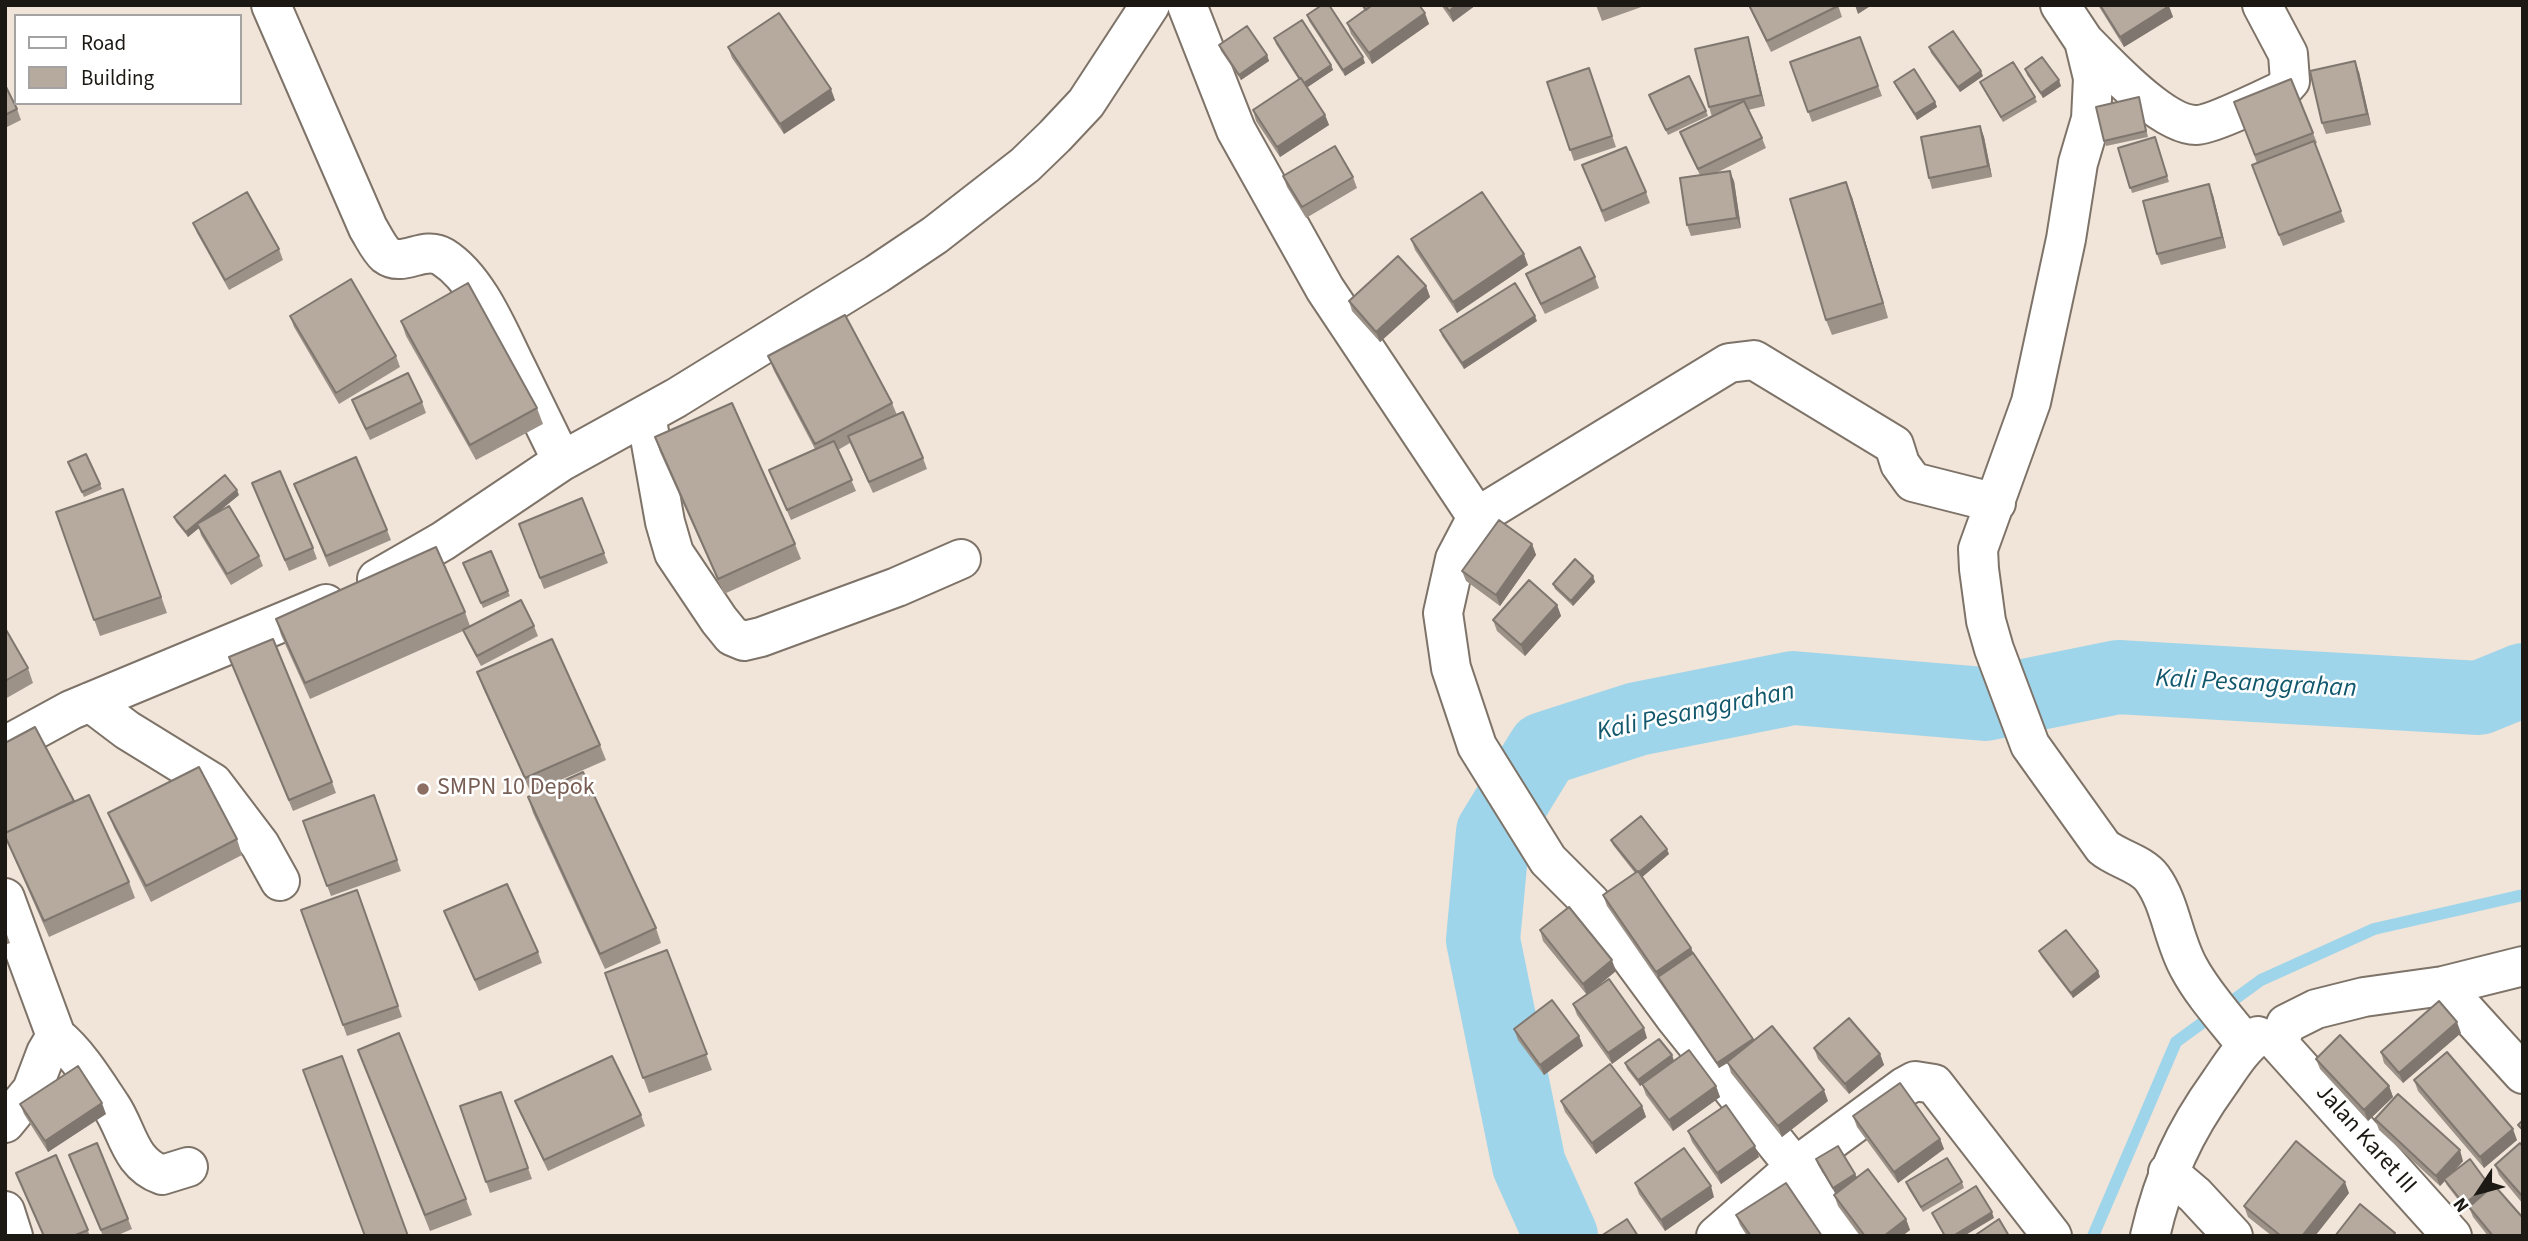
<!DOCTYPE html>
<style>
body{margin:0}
#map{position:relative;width:2528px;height:1241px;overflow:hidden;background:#f1e4d8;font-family:"Source Sans 3",sans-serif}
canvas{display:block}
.frame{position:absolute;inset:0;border:7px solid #1c1813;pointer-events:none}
.legend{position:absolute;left:14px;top:14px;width:228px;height:91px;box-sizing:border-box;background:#fff;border:2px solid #a4a3a1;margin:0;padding:9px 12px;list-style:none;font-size:21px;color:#1c1813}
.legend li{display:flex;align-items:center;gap:14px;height:35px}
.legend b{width:35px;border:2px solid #a4a3a1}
.north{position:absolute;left:2444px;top:1157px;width:70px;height:70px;-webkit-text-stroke:5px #fff;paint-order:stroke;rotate:234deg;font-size:19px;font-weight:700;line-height:28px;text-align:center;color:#1c1813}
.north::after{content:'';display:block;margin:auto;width:24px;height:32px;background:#1c1813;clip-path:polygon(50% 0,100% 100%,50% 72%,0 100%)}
</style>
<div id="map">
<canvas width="2528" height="1241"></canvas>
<div class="frame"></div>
<ul class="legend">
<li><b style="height:9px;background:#fff"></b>Road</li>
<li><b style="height:19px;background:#b6aa9e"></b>Building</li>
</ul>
<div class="north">N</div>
</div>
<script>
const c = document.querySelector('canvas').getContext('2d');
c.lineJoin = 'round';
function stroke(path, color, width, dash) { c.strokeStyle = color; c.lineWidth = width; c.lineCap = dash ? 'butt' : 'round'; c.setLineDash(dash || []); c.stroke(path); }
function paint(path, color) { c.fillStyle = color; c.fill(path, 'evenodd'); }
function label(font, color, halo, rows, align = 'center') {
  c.font = font + ' "Source Sans 3",sans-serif'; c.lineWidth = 5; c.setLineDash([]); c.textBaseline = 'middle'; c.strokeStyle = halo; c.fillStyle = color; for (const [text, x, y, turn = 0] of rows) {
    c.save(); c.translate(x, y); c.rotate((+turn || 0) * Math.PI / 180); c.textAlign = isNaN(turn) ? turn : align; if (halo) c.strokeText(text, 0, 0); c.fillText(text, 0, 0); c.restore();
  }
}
stroke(new Path2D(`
 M2093,1236l83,-194 85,-62 113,-51 149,-34`), '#9fd5ea', 12);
stroke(new Path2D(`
 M1561,1236l-32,-71 -46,-225 10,-108 51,-83 93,-30 156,-31 192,16 133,-27 361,21 44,-18`), '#9fd5ea', 74);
const minor = new Path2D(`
 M271,5l97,223c5,8 11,21 18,27 17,13 38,-10 57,2 35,22 56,76 74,112 15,31 30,61 45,92
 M1187,5l49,125 89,159 152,228 -22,42 -12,54 8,55 26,78 71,114 42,42 84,114 121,151 -79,69
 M2060,5l24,36 9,37 -2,41 -13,44 -12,76 -35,163 -53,147 1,20 7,52 8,28 36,96 73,102c14,12 38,16 49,31 19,26 21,62 37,90 15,28 39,53 58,78
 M2084,41c23,23 78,84 112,84 15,0 68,-26 85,-34l9,-10 -2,-27 -26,-49
 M646,415l19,107 9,31 45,67 13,16 12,5 17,-4 136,-50 64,-28
 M1477,517l252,-154 25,-3 140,85 6,19 13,18 83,21
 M377,579l66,-38 119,-80 114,-63 201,-124 58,-39 90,-70 30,-29 31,-33 64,-98
 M90,702l37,28 86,53 47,62 20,36
 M5,746l66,-36 255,-106
 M5,898l51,138 -10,17 -14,37 -27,33
 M2443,986l80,88
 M56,1036c22,18 39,46 55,70 17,25 18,57 51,69l26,-8
 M2168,1172l27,23 38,41
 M5,1211l8,25
 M1846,1236l-51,-69 109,-80 11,-6 19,3 118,152
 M2150,1236c14,-60 34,-104 70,-154 11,-16 22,-34 38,-46
 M2452,1236l-173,-192 7,-20 30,-15 48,-12 79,-11 80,-20`);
stroke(minor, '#7e7368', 42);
stroke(minor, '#fff', 38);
paint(new Path2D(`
 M1361,5h58l10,19 -57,40 -21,-30 -4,-11 18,-12z
 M1441,5h35l-23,17z
 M1596,5h51l-45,16z
 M1748,5h90l4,12 -71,35z
 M2098,5h70l5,12 -49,30z
 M1307,15l58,48 -20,13 -36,-55z
 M1860,37l22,59 -70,26 -22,-60z
 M1274,38l57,27 2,5 -26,17 18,28 4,10 -49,32 -24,-36 -3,-11 46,-30 -23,-36z
 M1219,45l48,10 2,6 -28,19 -20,-29z
 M728,47l107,53 -51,34 -52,-76z
 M1929,47l54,29 -23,16 -29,-39z
 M1751,48l14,58 -17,4 14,28 4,10 -50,25 18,8 7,47 -50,8 -4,-11 13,-50 -16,-32 -4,-11 32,-15 -3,-10z
 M1589,68l27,79 -42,14 -27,-79z
 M2025,69l36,17 -18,12 -16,-23z
 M2359,72l12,53 -45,9 -4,-11z
 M1894,82l41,20 2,5 -20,13 -21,-33z
 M1980,82l55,15 2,5 -34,20 -21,-35z
 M5,85l12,24 4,11 -16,8z
 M2139,97l9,40 -42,9 -2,-5z
 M1651,101l55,10 2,5 -40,19z
 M2234,102l79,31 4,10 -2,1 30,78 -62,24 -31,-81 5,-2z
 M1980,126l4,11 8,40 -60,12 -3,-11z
 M2155,137l14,45 -37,11 -14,-45z
 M1582,165l64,27 4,11 -45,19z
 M1283,176l70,1 4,11 -51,30 -19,-31z
 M2213,195l13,53 -65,17 -4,-11z
 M1852,197l36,121 -56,17 -6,-15z
 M193,223l86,26 4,11 -54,30 -32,-57z
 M1411,239l117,26 -71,48 -42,-63z
 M1526,274l69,3 4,11 -54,26 -15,-29z
 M1426,286l4,11 -50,45 -28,-31 -3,-10z
 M290,316l106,40 4,11 -61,37 -45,-77z
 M401,321l136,87 6,16 -67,36 -70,-124z
 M1537,321l-73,48 -22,-33 -2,-6z
 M768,356l124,47 5,12 26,43 4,11 -54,24 -23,-50 -12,7 18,41 -65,29 -22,-50 46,-21 -41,-78z
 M352,400l70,2 4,11 -56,27 -14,-29z
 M655,437l140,107 6,15 -77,35 -64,-142z
 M68,462l32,22 2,5 -18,8z
 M252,483l61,65 4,11 -28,12z
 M294,484l93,46 4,10 -62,27z
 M123,489l44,124 -67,23 -44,-124z
 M239,495l-21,17 41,44 4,10 -32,19 -30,-50 -2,-7 -11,9 -12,-15 -2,-5z
 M519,524l85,29 4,10 -64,26z
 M1532,544l4,11 -36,51 -34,-25 -4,-10z
 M491,551l19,45 -27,12 -20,-45z
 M1593,576l2,6 -22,24 -18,-17 -2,-5z
 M1557,605l4,11 -36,40 -28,-25 -4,-11z
 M465,612l5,14h64l4,10 -57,30 -14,-26 -4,-9 -153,68 -29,-64 -5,-16z
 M5,628l23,40 5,15 -28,16z
 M229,657l103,125 4,11 -43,18z
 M477,672l123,73 6,15 -75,33 -48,-105z
 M374,795l27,76 -70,25 -28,-75z
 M528,797l128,131 5,15 -56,26 -72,-156z
 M74,801l55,81 6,16 -86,39 -44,-100z
 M108,813l129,26 5,16 -91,47 -37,-74z
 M1611,840l58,14 -27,23 112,164 74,60 -46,36 -51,-64 -3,-10 -9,5 -112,-162 -4,-11 32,-22 -22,-28z
 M357,890l45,127 -55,19 -46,-126z
 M444,911l94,41 4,11 -63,28z
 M5,929l5,14 -5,2z
 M1540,930l76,41 -29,24 60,43 -35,26 -35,-49 -4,-11 14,-9 -44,-54z
 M667,950l45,120 -63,23 -44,-120z
 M2039,951l59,20 2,6 -27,21 -32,-42z
 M1514,1029l65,7 4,10 -39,29 -26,-35z
 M2461,1033l-58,50 -19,-20 -3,-11z
 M1814,1048l66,6 4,11 -35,29 -31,-35z
 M358,1050l108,149 6,16 -42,16z
 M1672,1055l2,6 -34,25 -13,-17 -2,-6z
 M2316,1059l73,27 4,11 -25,24 -48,-52z
 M2414,1080l103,60 -33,28 -66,-77z
 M1642,1084l74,2 4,11 -47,34 -27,-36z
 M501,1092l31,87 -42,14 -30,-87z
 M515,1101l126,14 4,11 -97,45 -29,-60z
 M1561,1101l81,5 4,11 -50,37 -31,-42z
 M20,1104l86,10 -58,38 -24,-38z
 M1853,1116l87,23 4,10 -46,34 -41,-56z
 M2375,1119l88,42 -9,11 35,13 34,51h-35l-15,-19 -4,-10 -3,3 -20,-26 -1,-3 -5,5 -61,-56z
 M1688,1131l71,26 -38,27 -29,-42z
 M2523,1147v57l-24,-29 -4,-10z
 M56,1155l34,81h-47l-23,-53 -4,-10z
 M69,1155l59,64 4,10 -16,7h-13z
 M1816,1159l39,15 2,3 49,42 4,11 -8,6h-42l-22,-30 -4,-11 1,-2 -17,-28z
 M1906,1182h56l2,6 -41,24 -15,-24z
 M1635,1183l79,14 -49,34 -26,-37z
 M2349,1193l-34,43h-43l-24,-19 -4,-11z
 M1736,1215l86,21h-75l-7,-11z`), '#9d9288');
paint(new Path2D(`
 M1457,5h19l-23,17 -4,-11z
 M1855,5h17l-14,9z
 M2169,6l4,11 -49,30 -4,-10z
 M1425,13l4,11 -57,40 -3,-11z
 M1748,37l3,11 14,58 -4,-11z
 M1267,55l2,6 -28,19 -2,-5z
 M1363,57l2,6 -20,13 -2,-6z
 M2355,61l4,11 12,53 -4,-11z
 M1331,65l2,5 -28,19 -2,-6z
 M1981,71l2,5 -23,16 -2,-5z
 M2059,80l2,6 -18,12 -2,-5z
 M831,89l4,11 -51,34 -4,-10z
 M1935,102l2,5 -20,13 -2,-6z
 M1325,115l4,10 -49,32 -3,-10z
 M1980,126l4,11 8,40 -4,-11z
 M1730,171l4,10 7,47 -4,-10z
 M1846,182l6,15 36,121 -5,-15z
 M2209,184l4,11 13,53 -4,-11z
 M1524,254l4,11 -71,48 -4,-11z
 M1426,286l4,11 -50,45 -4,-10z
 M1535,316l2,5 -73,48 -2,-6z
 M237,490l2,5 -40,33 -2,-4 2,4 -11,9 -2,-5z
 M1532,544l4,11 -36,51 -4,-11z
 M1593,576l2,6 -22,24 -2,-5z
 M1557,605l4,11 -36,40 -4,-11z
 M1667,849l2,5 -29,25 -2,-6z
 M1691,948l4,10 -37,19 -2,-5z
 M1612,960l4,11 -29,24 -4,-11z
 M2098,971l2,6 -27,21 -2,-5z
 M2457,1022l4,11 -58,50 -4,-10z
 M1644,1028l3,10 -35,26 -4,-11z
 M1579,1036l4,10 -39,29 -4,-10z
 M1753,1039l2,5 -36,24 -2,-5z
 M1880,1054l4,11 -35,29 -4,-10z
 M1672,1055l2,6 -34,25 -2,-6z
 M1716,1086l4,11 -47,34 -4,-11z
 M2389,1086l4,11 -25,24 -4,-11z
 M1824,1090l4,11 -46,36 -4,-11z
 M102,1103l4,11 -58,38 -3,-11z
 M1642,1106l4,11 -50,37 -4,-11z
 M2513,1129l4,11 -33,28 -4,-11z
 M1940,1139l4,10 -46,34 -4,-11z
 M1755,1146l4,11 -38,27 -4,-11z
 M2460,1150l3,11 -23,25 -4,-10z
 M1855,1174l2,5 -22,14 -2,-5z
 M2345,1182l4,11 -34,43h-13z
 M2489,1185l2,6 -25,19 -2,-6z
 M1711,1186l3,11 -49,34 -4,-11z
 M1992,1212l2,6 -30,18h-11z
 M1906,1219l4,11 -8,6h-18z`), '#7f776f');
const building = new Path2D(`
 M1322,5h7l34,52 -20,13 -36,-55z
 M1363,5h9l-6,5z
 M1372,5h47l6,8 -56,40 -22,-30z
 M1445,5h12l-8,6z
 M1749,5h89v1l-71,35z
 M2100,5h68l1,1 -49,31z
 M779,13l52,76 -51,35 -52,-77z
 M1302,20l29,45 -27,18 -3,-5 -1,1 -26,-41z
 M1247,26l20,29 -28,20 -20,-30z
 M1953,31l28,40 -23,16 -29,-40z
 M1748,37l13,58 -52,12 -14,-58z
 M1860,37l18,49 -70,26 -18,-50z
 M2042,57l17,23 -18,13 -16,-24z
 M2355,61l12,53 -45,9 -12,-52z
 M2013,62l22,35 -34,20 -21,-35z
 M1589,68l23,68 -42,14 -23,-68z
 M1914,69l21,33 -20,12 -21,-32z
 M1689,76l17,35 -40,19 -17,-35z
 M1301,78l24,37 -48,32 -24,-37z
 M2291,79l22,54 -58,22 -21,-53z
 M5,85l12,24 -12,6z
 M2139,97l7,34 -42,10 -8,-34z
 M1744,101l18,37 -64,31 -18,-37z
 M1980,126l8,40 -59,12 -8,-41z
 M2155,137l12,39 -37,12 -12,-40z
 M2314,141l27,70 -62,24 -27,-70z
 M1335,146l18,31 -51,30 -19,-31z
 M1626,147l20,45 -44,19 -20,-46z
 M1730,171l7,47 -50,7 -7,-47z
 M1846,182l37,121 -57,17 -36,-121z
 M2209,184l13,53 -65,17 -14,-53z
 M247,192l32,57 -54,31 -32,-57z
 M1482,192l42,62 -71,48 -42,-63z
 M1580,247l15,30 -54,27 -15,-30z
 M1398,256l28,30 -50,46 -27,-31z
 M351,279l45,77 -60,37 -46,-77z
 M468,283l69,125 -67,37 -69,-124z
 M1515,283l20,33 -73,47 -22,-33z
 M845,315l47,88 -77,41 -47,-88z
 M408,373l14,29 -56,27 -14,-29z
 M732,403l63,141 -77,35 -63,-142z
 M903,412l20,46 -54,24 -21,-46z
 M834,441l18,39 -65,30 -18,-40z
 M86,454l14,30 -18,8 -14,-30z
 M356,457l31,73 -61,26 -32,-72z
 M280,471l33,77 -28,12 -33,-77z
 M225,475l12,15 -51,42 -12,-15z
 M123,489l38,108 -67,23 -38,-108z
 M582,498l22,55 -64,25 -21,-54z
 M229,506l30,50 -32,18 -30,-50z
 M1499,520l33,24 -36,51 -34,-24z
 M436,547l29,65 -160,71 -29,-64z
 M491,551l17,40 -27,12 -18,-40z
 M1575,559l18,17 -22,25 -18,-17z
 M1529,580l28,25 -36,40 -28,-25z
 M521,600l13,26 -57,30 -14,-26z
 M5,628l23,40 -23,13z
 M273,639l59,143 -43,18 -60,-143z
 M552,639l48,106 -75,33 -48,-106z
 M35,727l39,74 -69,32v-90z
 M199,767l38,72 -91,47 -38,-73z
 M583,772l73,156 -56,26 -72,-157z
 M89,795l40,87 -85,39 -39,-85v-3z
 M374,795l23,65 -70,26 -24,-65z
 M1641,816l26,33 -28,23 -1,-1 -1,1 -26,-32z
 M1638,871l53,77 -35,24 -53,-77z
 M507,884l31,68 -63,28 -31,-69z
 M357,890l41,116 -55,19 -42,-115z
 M1569,907l43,53 -29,24 -43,-54z
 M2066,930l32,41 -27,22 -32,-42z
 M667,950l40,104 -64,24 -38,-105z
 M1693,953l60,86 -36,24 -59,-86z
 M1609,979l35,49 -36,25 -35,-49z
 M1552,1000l27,36 -39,29 -26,-36z
 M2439,1001l18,21 -58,51 -18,-21z
 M1849,1018l31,36 -35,30 -31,-36z
 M1772,1026l52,64 -46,36 -51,-64z
 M399,1033l67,166 -41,16 -67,-165z
 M2340,1035l49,51 -25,24 -48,-51z
 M1659,1039l13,16 -34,25 -13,-17z
 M1689,1050l27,36 -47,34 -27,-36z
 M2447,1052l66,77 -33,28 -66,-77z
 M342,1056l66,180h-43l-62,-166z
 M612,1056l29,59 -97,45 -29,-59z
 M1610,1064l32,42 -50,37 -31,-42z
 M78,1066l24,37 -57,38 -25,-37z
 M1900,1083l40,56 -46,33 -41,-56z
 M501,1092l27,76 -42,14 -26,-76z
 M2398,1094l62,56 -24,26 -61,-57z
 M1726,1105l29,41 -38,27 -29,-42z
 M2523,1120v10l-5,-5z
 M2296,1141l49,41 -43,54h-21l-37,-30z
 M97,1143l31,76 -27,11 -32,-75z
 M2520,1143l3,4v50l-28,-32z
 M1838,1146l17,28 -22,14 -17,-29z
 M1684,1148l27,38 -50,34 -26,-37z
 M56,1155l32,75 -15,6h-29l-28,-63z
 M1947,1158l15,24 -41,25 -15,-25z
 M2470,1159l19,26 -25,19 -20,-25z
 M1868,1169l38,50 -22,17h-19l-31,-41z
 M1786,1183l36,53h-71l-15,-21z
 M2494,1185l29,33v16l-2,2h-28l-24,-29z
 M1976,1186l16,26 -39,24h-8l-13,-23z
 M2360,1204l35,29 -2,3h-58z
 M1627,1219l11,17h-37z
 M1999,1219l10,17h-35z`);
paint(building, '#b6aa9e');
stroke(building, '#7f776f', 2);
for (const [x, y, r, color] of [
 [423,789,7,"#8d6e63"]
]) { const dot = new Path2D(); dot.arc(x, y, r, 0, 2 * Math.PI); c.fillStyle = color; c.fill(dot); stroke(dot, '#fff', 2.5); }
label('24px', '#785e54', '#fff', [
 ["SMPN 10 Depok",437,789]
], 'left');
label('24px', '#1c1813', '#fff', [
 ["Jalan Karet III",2365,1140,48]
]);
label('italic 26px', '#11586d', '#fff', [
 ["Kali Pesanggrahan",2256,685,3],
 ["Kali Pesanggrahan",1696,713,-12]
]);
</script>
